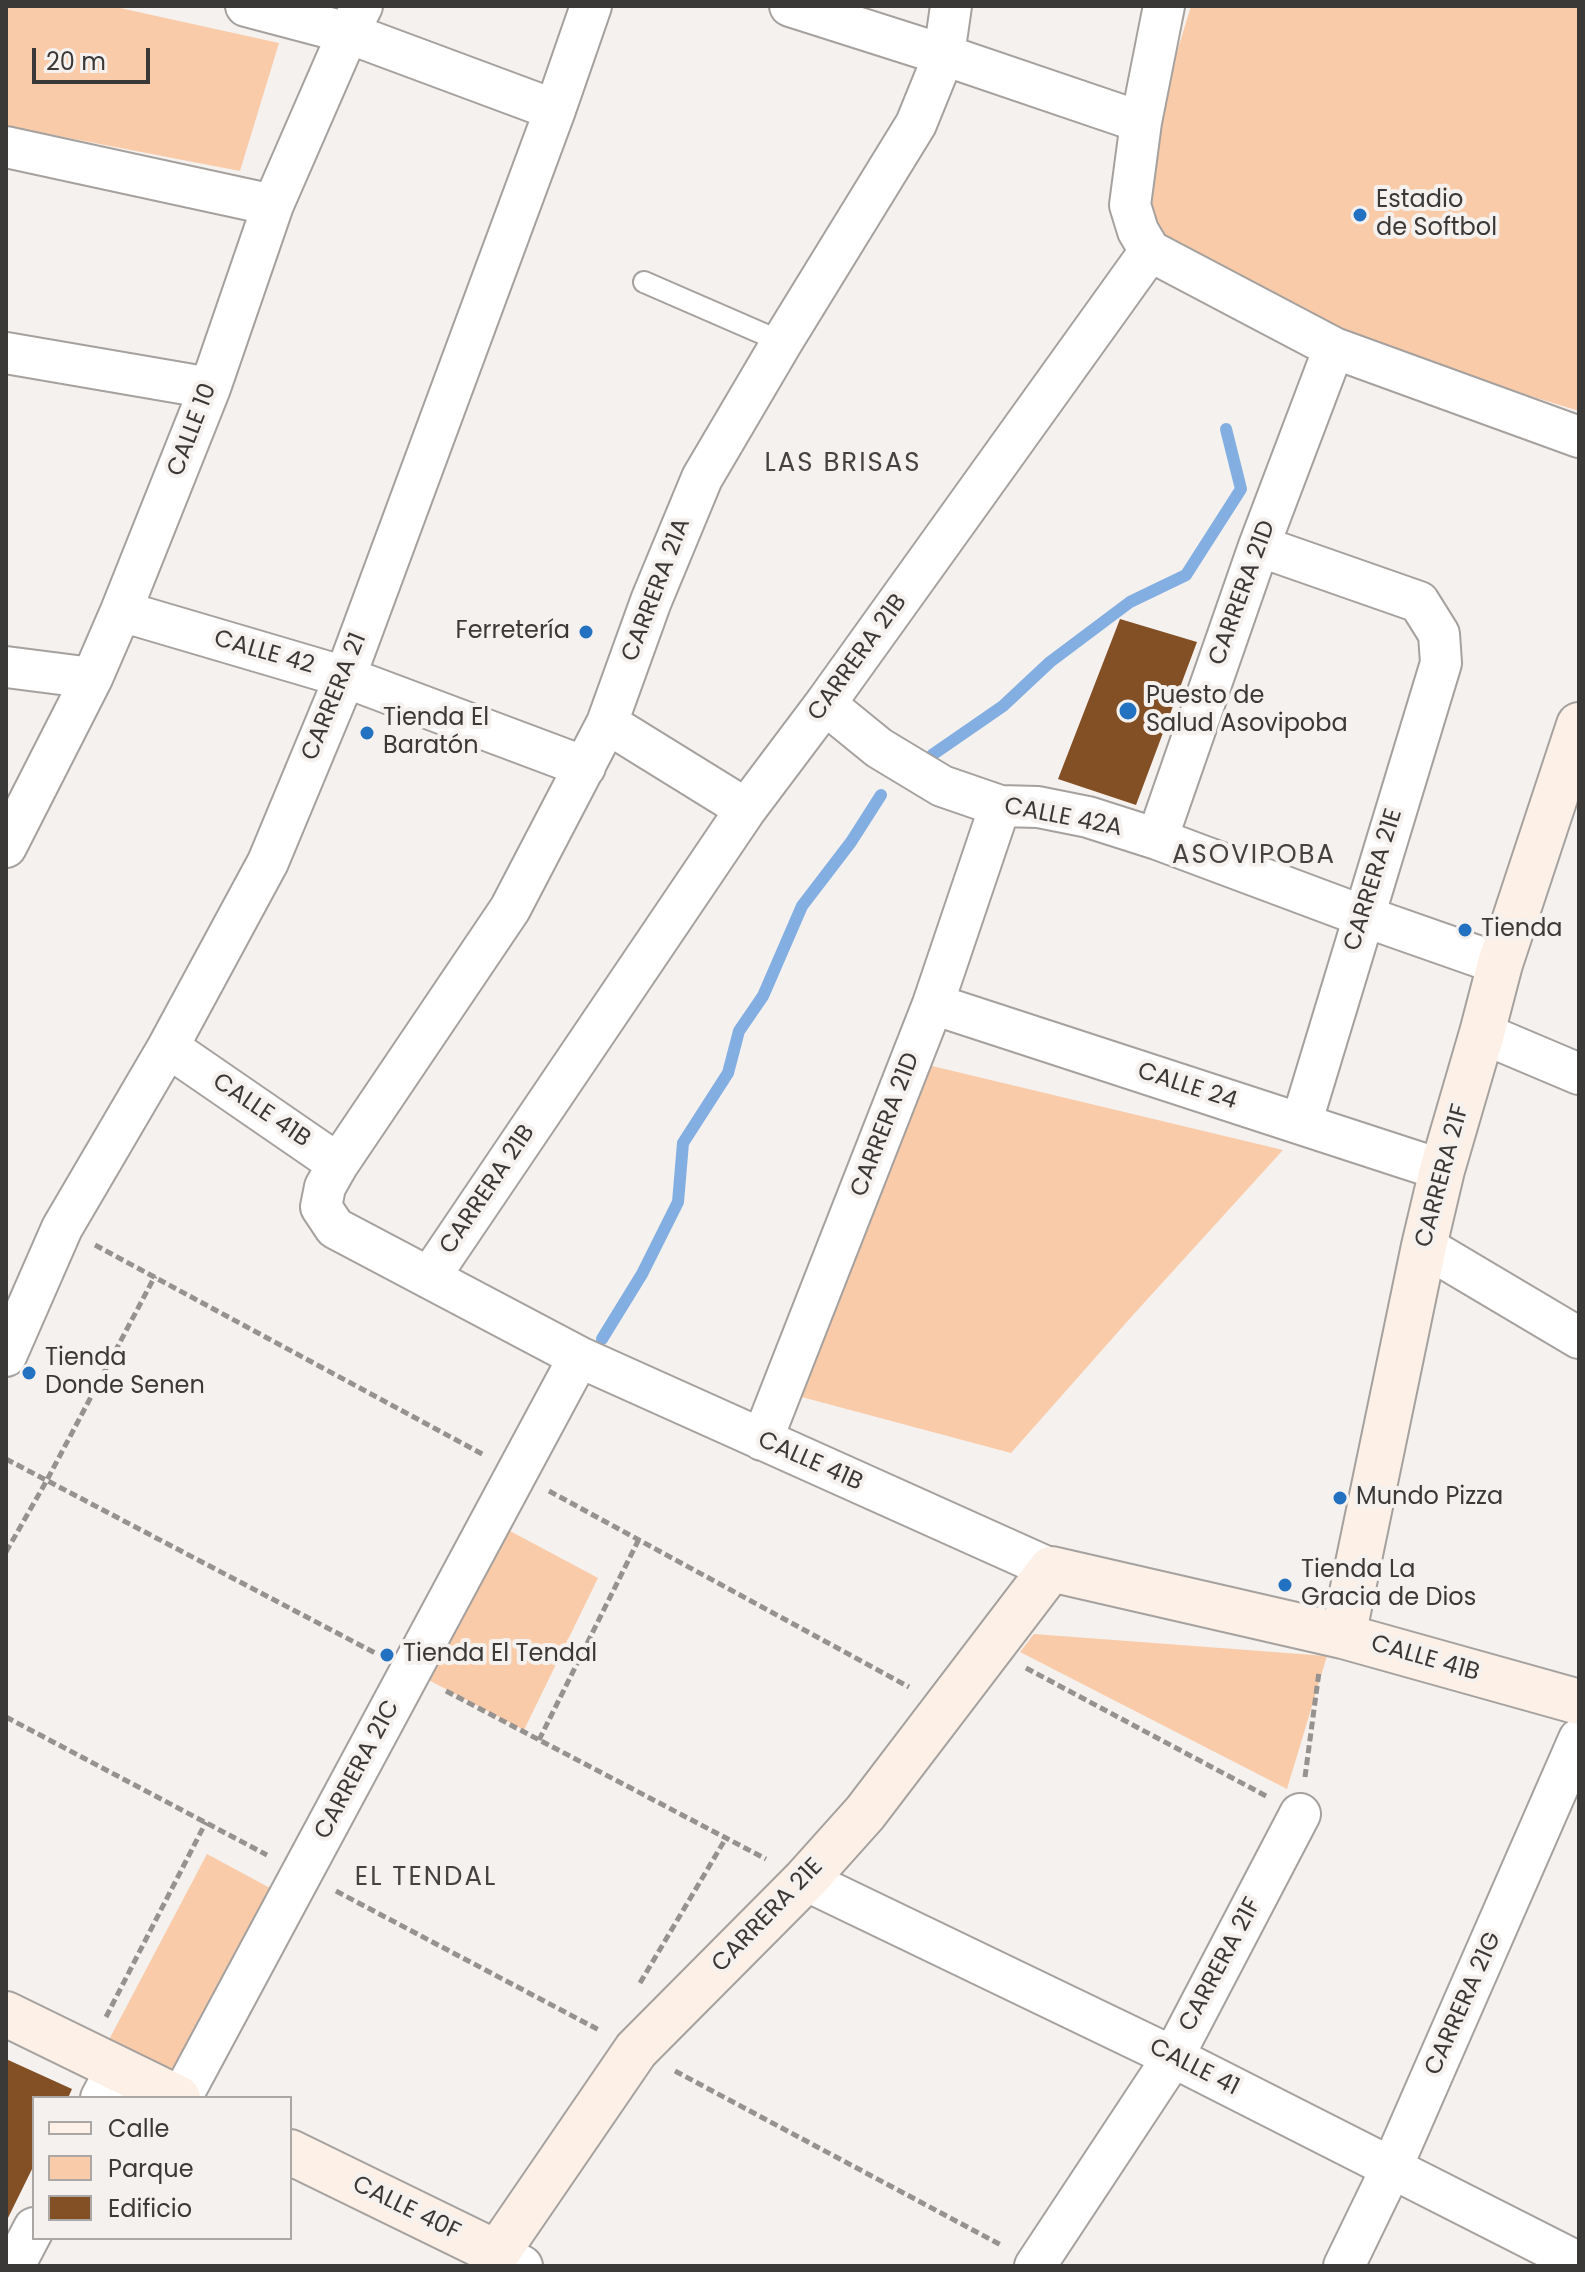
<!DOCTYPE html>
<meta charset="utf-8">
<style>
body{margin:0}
#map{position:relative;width:1585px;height:2272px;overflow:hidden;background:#f5f1ee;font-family:Poppins,sans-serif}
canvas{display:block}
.frame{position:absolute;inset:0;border:8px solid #3b3938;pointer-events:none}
.legend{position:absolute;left:32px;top:2096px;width:260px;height:144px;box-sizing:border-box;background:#f5f1ee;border:2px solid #aba7a5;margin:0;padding:10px 14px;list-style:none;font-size:24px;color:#3b3938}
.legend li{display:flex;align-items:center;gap:16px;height:40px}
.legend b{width:40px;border:2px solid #aba7a5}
.scale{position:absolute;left:32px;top:48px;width:118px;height:36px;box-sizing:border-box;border:4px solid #3b3938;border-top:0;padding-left:10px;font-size:24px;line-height:28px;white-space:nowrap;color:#3b3938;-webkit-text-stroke:6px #f5f1ee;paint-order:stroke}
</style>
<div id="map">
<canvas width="1585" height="2272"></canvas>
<div class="frame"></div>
<ul class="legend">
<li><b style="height:10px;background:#fcf0e7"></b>Calle</li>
<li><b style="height:22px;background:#f9cba9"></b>Parque</li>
<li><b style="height:22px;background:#835026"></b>Edificio</li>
</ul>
<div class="scale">20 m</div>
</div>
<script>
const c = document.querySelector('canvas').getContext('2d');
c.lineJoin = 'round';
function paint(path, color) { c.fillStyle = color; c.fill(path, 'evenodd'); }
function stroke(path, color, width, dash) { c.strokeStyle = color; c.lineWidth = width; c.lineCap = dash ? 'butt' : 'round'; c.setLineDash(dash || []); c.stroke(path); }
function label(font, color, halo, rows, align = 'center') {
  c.font = font + ' Poppins,sans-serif'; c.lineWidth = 8; c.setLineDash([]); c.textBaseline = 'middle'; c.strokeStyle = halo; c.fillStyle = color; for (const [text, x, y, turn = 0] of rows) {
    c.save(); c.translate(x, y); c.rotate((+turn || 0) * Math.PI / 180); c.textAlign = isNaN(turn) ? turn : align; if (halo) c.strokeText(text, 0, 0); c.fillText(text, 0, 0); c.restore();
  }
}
paint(new Path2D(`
 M6,6h105l168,37 -39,128 -234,-45z
 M1191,6h388v405l-254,-78 -178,-92 -12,-51z
 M928,1065l355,85 -150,165 -122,138 -213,-57z
 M497,1524l101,54 -74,152 -105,-55z
 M1034,1634l293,22 -40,133 -267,-137z
 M207,1854l63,34 -95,197 -72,-34z`), '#f9cba9');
stroke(new Path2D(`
 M932,755l71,-49 47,-44 80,-60 56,-27 55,-86 -15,-60
 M602,1339l40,-65 36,-72 5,-59 45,-70 11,-42 24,-35 39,-90 49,-64 30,-47`), '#82aee2', 12);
paint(new Path2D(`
 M1120,619l77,23 -61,163 -78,-26z
 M6,2059l66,30 -4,9h-34v67l-28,57z`), '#835026');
const lane = new Path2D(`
 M644,282l138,60`);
const street = new Path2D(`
 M246,6l102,27 207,77
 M790,6l154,49 197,67
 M951,6l-7,49 -28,69 -134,218 -80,136 -51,123 -44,122 -97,186 -172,255 -13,23 -4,20 14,21 244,129 472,212
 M1164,6l-23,116 -11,83 8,26 12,20 184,97 245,89
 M6,147l267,58
 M6,353l204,35
 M1259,546l160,56 20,32 2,29 -140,461
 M121,611l224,66 240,90
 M6,667l86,11
 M825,704l54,44 63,38 58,20 38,1 50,10 69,22 206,77 137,48
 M607,723l139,86
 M1157,839l102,-293 75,-198
 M6,847l86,-169 29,-67 89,-223 63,-183 75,-172 14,-27
 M933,1004l509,166
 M1482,1033l97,41
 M168,1047l170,117
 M1424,1246l155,92
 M429,1278l317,-469 79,-105 325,-453
 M6,1356l56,-128 106,-181 100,-185 77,-185 210,-567 36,-104
 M762,1440l171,-436 67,-198
 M805,1880l368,177 406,206
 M101,2098l16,-30
 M181,2098l398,-741
 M497,2253l25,13
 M14,2266l20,-38
 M1035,2266l138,-209 127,-243
 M1344,2266l47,-97 188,-430`);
const secondary = new Path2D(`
 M1343,1636l81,-390 18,-76 40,-137 18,-69 79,-239
 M6,2014l172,84
 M290,2152l207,101
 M492,2266l5,-13 139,-203 169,-170 60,-67 186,-244 292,67 236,66`);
stroke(lane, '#a5a19e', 24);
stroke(street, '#a5a19e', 44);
stroke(secondary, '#a5a19e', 48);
stroke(new Path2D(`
 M95,1245l389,210
 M6,1459l371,195
 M549,1491l360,196
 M6,1552l41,-72 108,-204
 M1026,1668l242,129
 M446,1691l320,168
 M6,1717l261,138
 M539,1740l100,-201
 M1305,1777l14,-105
 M336,1891l263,139
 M640,1983l86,-145
 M106,2017l100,-195
 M675,2071l326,174`), '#959290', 5, [8, 4]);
stroke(lane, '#fff', 20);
stroke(street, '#fff', 40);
stroke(secondary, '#fcf0e7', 44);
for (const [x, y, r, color] of [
 [1360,215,8,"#2372c1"],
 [586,632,8,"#2372c1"],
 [1128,711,10,"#2372c1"],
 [367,733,8,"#2372c1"],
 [1465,930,8,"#2372c1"],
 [29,1373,8,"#2372c1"],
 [1340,1498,8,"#2372c1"],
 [1285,1585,8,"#2372c1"],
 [387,1655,8,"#2372c1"]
]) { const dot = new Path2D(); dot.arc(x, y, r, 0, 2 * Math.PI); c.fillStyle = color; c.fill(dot); stroke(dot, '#f5f1ee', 3); }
label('24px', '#3b3938', '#f5f1ee', [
 ["Estadio",1376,201],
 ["de Softbol",1376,229],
 ["Ferretería",570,632,"right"],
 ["Puesto de",1146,697],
 ["Salud Asovipoba",1146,725],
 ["Tienda El",383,719],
 ["Baratón",383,747],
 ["Tienda",1481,930],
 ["Tienda",45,1359],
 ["Donde Senen",45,1387],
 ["Mundo Pizza",1356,1498],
 ["Tienda La",1301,1571],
 ["Gracia de Dios",1301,1599],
 ["Tienda El Tendal",403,1655]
], 'left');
label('24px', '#3b3938', '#f5f1ee', [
 ["CALLE 10",193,430,-69],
 ["CARRERA 21A",657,590,-69],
 ["CARRERA 21D",1243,593,-70],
 ["CALLE 42",264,653,16],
 ["CARRERA 21B",858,658,-54],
 ["CARRERA 21",335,697,-68],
 ["CALLE 42A",1063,818,11],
 ["CARRERA 21E",1374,880,-73],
 ["CALLE 24",1187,1087,18],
 ["CALLE 41B",261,1111,34],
 ["CARRERA 21D",886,1125,-69],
 ["CARRERA 21F",1443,1176,-75],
 ["CARRERA 21B",488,1190,-56],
 ["CALLE 41B",810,1462,24],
 ["CALLE 41B",1425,1659,16],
 ["CARRERA 21C",358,1770,-62],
 ["CARRERA 21E",768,1916,-46],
 ["CARRERA 21F",1221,1965,-62],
 ["CARRERA 21G",1464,2004,-66],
 ["CALLE 41",1194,2068,27],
 ["CALLE 40F",406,2209,26]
]);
c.letterSpacing = '2px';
label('26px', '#464240', '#f5f1ee', [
 ["LAS BRISAS",843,464],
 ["ASOVIPOBA",1254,856],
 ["EL TENDAL",426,1878]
]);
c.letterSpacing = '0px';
</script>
